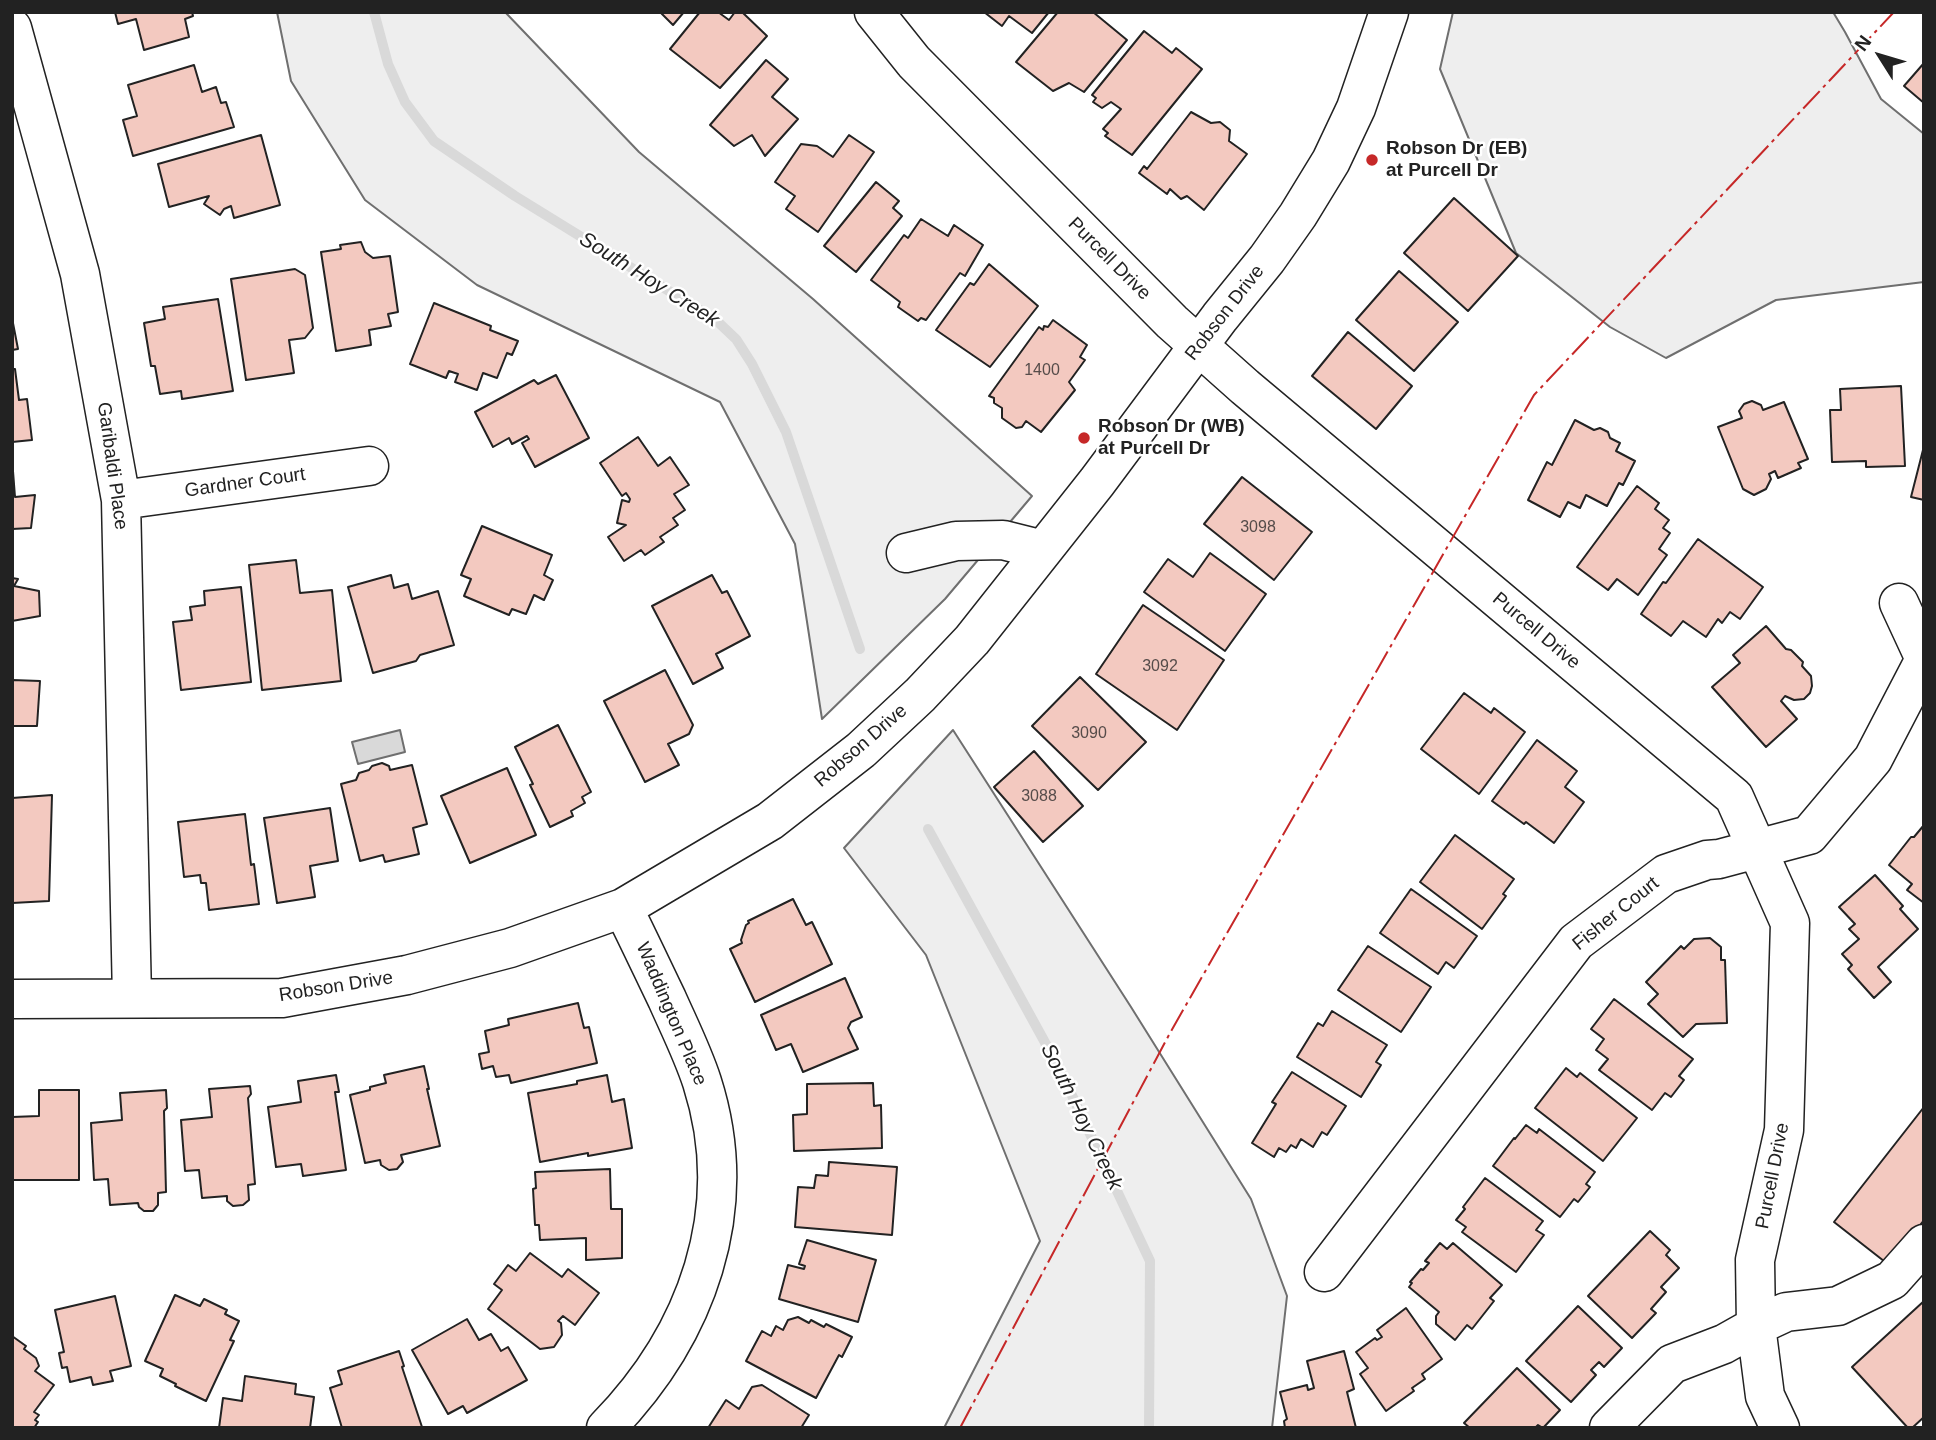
<!DOCTYPE html>
<style>
body{margin:0}
#map{position:relative;width:1936px;height:1440px;overflow:hidden;background:#fff;font-family:Arial,sans-serif}
canvas{display:block}
.frame{position:absolute;inset:0;border:14px solid #222;pointer-events:none}
.north{position:absolute;left:1845px;top:21px;width:70px;height:70px;-webkit-text-stroke:5px #fff;paint-order:stroke;rotate:307deg;font-size:19px;font-weight:700;line-height:28px;text-align:center;color:#222}
.north::after{content:'';display:block;margin:auto;width:24px;height:32px;background:#222;clip-path:polygon(50% 0,100% 100%,50% 72%,0 100%)}
</style>
<div id="map">
<canvas width="1936" height="1440"></canvas>
<div class="frame"></div>
<div class="north">N</div>
</div>
<script>
const c = document.querySelector('canvas').getContext('2d');
c.lineJoin = 'round';
function paint(path, color) { c.fillStyle = color; c.fill(path, 'evenodd'); }
function stroke(path, color, width, dash) { c.strokeStyle = color; c.lineWidth = width; c.lineCap = dash ? 'butt' : 'round'; c.setLineDash(dash || []); c.stroke(path); }
function label(font, color, halo, rows, align = 'center') {
  c.font = font + ' Arial,sans-serif'; c.lineWidth = 5; c.setLineDash([]); c.textBaseline = 'middle'; c.strokeStyle = halo; c.fillStyle = color; for (const [text, x, y, turn = 0] of rows) {
    c.save(); c.translate(x, y); c.rotate((+turn || 0) * Math.PI / 180); c.textAlign = isNaN(turn) ? turn : align; if (halo) c.strokeText(text, 0, 0); c.fillText(text, 0, 0); c.restore();
  }
}
const green = new Path2D(`
 M277,12h228l134,140 174,147 219,197 -87,103 -123,120 -27,-175 -75,-142 -243,-117 -112,-85 -74,-119z
 M1453,12h380l12,20 36,67 43,35v148l-148,18 -110,58 -56,-31 -94,-74 -76,-184z
 M953,730l178,277 120,192 36,97 -15,132h-328l96,-187 -114,-286 -82,-107z`);
paint(green, '#eee');
stroke(green, '#6f6f6f', 2);
const water = new Path2D(`
 M400,730l5,22 -47,12 -6,-22z`);
paint(water, '#d9d9d9');
stroke(water, '#6f6f6f', 2);
stroke(new Path2D(`
 M374,12l14,52 17,38 29,39 81,55 201,124 20,19 16,25 34,68 74,217
 M928,829l131,239 91,193 -1,167`), '#d9d9d9', 10);
const building = new Path2D(`
 M115,12h77l1,4 -8,3 4,18 -45,13 -8,-31 -18,5z
 M660,12h24l-11,13z
 M700,12h18l11,8 6,-8h7l25,24 -47,52 -50,-39z
 M984,12h65l-17,21 -23,-17 -7,10z
 M1058,12h35l34,28 -43,52 -15,-9 -16,8 -37,-29z
 M1144,31l28,22 4,-5 26,21 -70,86 -27,-19 3,-3 -5,-4 18,-20 -10,-7 -9,6 -9,-6 3,-4 -4,-3z
 M766,60l22,19 -16,18 26,22 -33,37 -13,-21 -18,11 -24,-21z
 M1924,63v40l-20,-17z
 M194,65l8,27 14,-5 5,16 5,-1 8,25 -101,29 -10,-36 14,-4 -9,-31z
 M1191,112l20,11 9,-1 10,8 -1,11 18,13 -43,56 -17,-14 -6,3 -11,-10 -3,5 -28,-21 5,-7 3,3z
 M261,135l19,70 -46,13 -3,-12 -7,3 -4,6 -16,-11 5,-8 -40,11 -11,-43z
 M849,135l25,17 -56,80 -32,-23 9,-13 -20,-14 26,-38 16,2 16,11z
 M876,182l23,19 -6,7 9,8 -46,56 -32,-26z
 M1454,198l64,58 -50,55 -64,-58z
 M921,219l27,17 6,-11 29,20 -18,31 -5,-3 -34,47 -5,-2 -3,3 -20,-14 2,-5 -29,-22 33,-45 4,3z
 M361,242l4,10 8,6 17,-2 8,56 -10,2 3,12 -22,4 2,15 -35,6 -15,-99 20,-3 -1,-4z
 M989,264l49,42 -48,61 -54,-37 34,-47 4,2z
 M295,269l10,6 8,53 -8,10 -16,2 5,33 -48,7 -15,-101z
 M1399,271l59,51 -44,49 -58,-51z
 M218,299l15,92 -51,8 -1,-8 -21,3 -5,-28h-4l-7,-43 21,-4 -2,-12z
 M434,303l57,23 -1,4 28,11 -6,14 -5,-2 -10,25 -14,-5 -6,17 -22,-8 3,-8 -9,-3 -3,7 -36,-14z
 M12,318l6,31 -6,1z
 M1053,320l34,25 -7,12 5,3 -16,22 6,8 -34,42 -15,-11 -4,6 -6,1 -14,-10v-10l-8,-5v-5l-5,-2 50,-69 4,3 1,-4 4,1z
 M1348,332l64,54 -36,43 -64,-53z
 M12,369h3l4,31 8,-1 5,41 -20,2z
 M556,375l33,63 -54,29 -13,-24 7,-4 -2,-3 -15,8 -3,-6 -16,9 -18,-35 59,-32 4,4z
 M1901,386l4,80 -39,1v-6l-34,1 -2,-52h11l-1,-21z
 M1752,401l9,4 2,5 21,-8 24,57 -10,4 3,5 -23,10 -3,-7 -6,3 2,5 -5,10 -12,6 -11,-6 -25,-62 24,-9 -3,-7 5,-7z
 M1575,420l19,10 6,-2 8,4 2,6 10,5 -4,8 19,10 -12,24 -4,-2 -12,23 -21,-11 -6,13 -12,-6 -8,15 -32,-17 19,-38 5,3z
 M638,437l20,29 12,-9 19,28 -15,9 11,16 -12,8 5,7 -18,12 4,5 -19,13 -4,-5 -17,11 -16,-24 18,-12 -9,-2 5,-23 7,2 1,-3 -4,-6 -4,3 -22,-33z
 M1924,446v54l-13,-3z
 M12,458l3,39 20,-2 -4,33 -19,1z
 M1242,477l70,55 -38,48 -70,-56z
 M1637,486l22,17 -4,6 14,11 -6,8 7,5 -11,16 8,6 -29,40 -21,-16 -9,11 -31,-23z
 M482,526l70,29 -8,20 9,5 -9,20 -10,-5 -8,19 -14,-5 -3,6 -45,-19 7,-17 -10,-4z
 M1698,539l65,48 -23,32 -10,-7 -8,11 -4,-4 -12,18 -23,-16 -12,15 -30,-22 22,-32 3,1z
 M1210,553l56,41 -41,57 -81,-59 24,-33 25,18z
 M296,560l4,33 32,-3 9,91 -79,9 -13,-125z
 M391,575l3,13 14,-4 4,15 26,-8 16,54 -34,10 -4,6 -43,12 -25,-86z
 M712,575l10,18 5,-2 23,45 -34,18 7,14 -30,16 -41,-78z
 M12,578l6,1 -4,7 25,5 1,25 -28,5z
 M241,587l10,95 -70,8 -8,-68 19,-2 -2,-13 15,-2 -1,-14z
 M1143,605l81,55 -47,70 -81,-56z
 M1766,626l20,23 5,1 12,12 -1,4 9,10 1,10 -2,7 -6,6 -10,1 -9,-4 -4,5 16,18 -31,28 -54,-60 28,-24 -7,-8z
 M665,670l28,55 -4,9 -21,10 11,21 -34,17 -41,-81z
 M1080,677l66,65 -48,48 -66,-64z
 M12,680l28,1 -3,45h-25z
 M1464,693l27,20 3,-5 31,24 -46,62 -58,-45z
 M558,725l33,67 -9,5 3,6 -14,8 2,5 -23,11 -20,-42 3,-1 -18,-37z
 M1537,740l40,31 -12,16 19,15 -30,41 -28,-21 -2,2 -32,-23z
 M1034,751l49,55 -40,36 -49,-55z
 M382,763l7,3 1,4 22,-5 15,59 -14,4 6,26 -34,8 -2,-7 -23,6 -19,-77 15,-4 3,-7 10,-3 3,-4z
 M507,768l29,67 -66,28 -29,-67z
 M52,795l-3,106 -37,2v-105z
 M330,808l8,53 -28,5 5,31 -38,6 -13,-85z
 M245,814l6,51 3,-1 5,40 -50,6 -3,-27h-5l-1,-8 -16,2 -6,-55z
 M1924,825v78l-17,-13 5,-6 -23,-19 22,-28h3z
 M1455,835l59,44 -11,15 3,2 -24,33 -62,-47z
 M1875,875l28,31 -3,3 18,20 -40,38 13,15 -17,16 -26,-29 4,-4 -10,-11 17,-15 -10,-10 6,-5 -16,-17z
 M1411,889l66,47 -23,32 -8,-6 -8,12 -58,-41z
 M793,899l13,26 6,-3 20,42 -77,38 -25,-53 12,-6 -1,-3 5,-15 3,-2 -1,-2z
 M1710,938l11,9v13h4l2,63 -31,1 -13,13 -35,-33 10,-10 -12,-12 35,-36 3,3 10,-10z
 M1368,946l63,41 -30,45 -63,-42z
 M845,978l17,39 -11,5 -3,6 10,21 -55,23 -12,-28 -15,6 -15,-35z
 M1614,999l79,60 -14,17 5,4 -13,17 -6,-4 -13,17 -53,-40 9,-11 -12,-9 8,-11 -13,-10z
 M578,1003l6,25 5,-1 8,36 -86,20 -2,-8 -13,2 -3,-11 -11,3 -3,-15 10,-2 -4,-21 24,-6 -1,-6z
 M1332,1011l55,34 -11,17 5,3 -20,32 -64,-40 21,-34 5,3z
 M424,1066l5,23h-2l13,57 -39,9 2,7 -6,7 -8,1 -8,-5 -1,-5 -15,3 -15,-68 20,-5v-3l16,-4 -2,-8z
 M1566,1068l11,9 3,-4 57,45 -34,43 -68,-53z
 M1292,1072l54,34 -19,29 -5,-3 -9,15 -12,-8 -5,9 -5,-3 -5,7 -7,-4 -5,9 -22,-14 24,-39 -4,-2z
 M336,1075l3,17h-4l11,78 -43,6 -2,-12 -25,3 -8,-60 33,-5 -3,-21z
 M607,1075l5,27 12,-3 8,49 -44,8v-3l-48,9 -12,-69 49,-9v-3z
 M873,1083l1,23 7,-1 1,43 -88,3 -1,-36 14,-1v-30z
 M250,1086l1,8 -3,4 7,86 -7,1 1,15 -6,5 -10,1 -6,-5v-5l-25,2 -3,-28 -14,1 -4,-51 31,-3 -3,-28z
 M39,1090h40v90h-67v-63l27,-1z
 M166,1090l1,18 -3,3 2,81 -8,1v12l-5,6h-9l-5,-4 -1,-4 -28,2 -2,-26 -14,1 -3,-57 31,-3 -2,-27z
 M1924,1107v113l-35,45 -55,-43z
 M1526,1125l11,8 2,-4 56,43 -9,12 4,3 -12,15 -4,-3 -14,18 -67,-51 21,-28 1,1z
 M829,1162l68,5 -5,68 -97,-8 3,-40 16,1 2,-13 12,1z
 M610,1169l1,40h11v49l-36,2v-22l-46,2 -1,-15h-4l-2,-36 3,-1 -1,-16z
 M1485,1178l58,43 -7,9 8,5 -28,37 -54,-40 4,-5 -10,-7 9,-11 -2,-2z
 M1650,1231l20,19 -4,5 13,13 -18,19 5,5 -15,17 5,4 -24,25 -44,-42z
 M807,1240l69,20 -18,62 -79,-23 9,-34 16,4 1,-3 -6,-2z
 M1440,1243l7,6 6,-6 49,42 -12,13 4,3 -22,28 -5,-4 -12,15 -19,-16v-8l3,-4 -30,-25 3,-4 -2,-1 11,-13 2,1 6,-7 -4,-2z
 M530,1253l32,24 6,-8 31,24 -24,32 -12,-9 -5,5 3,2 1,12 -8,12 -14,2 -52,-40 14,-19 -8,-6 14,-19 8,6z
 M175,1295l25,11 4,-7 23,11 -2,4 14,7 -9,19 4,1 -28,60 -31,-15 1,-2 -16,-8 3,-7 -18,-8z
 M115,1296l16,70 -21,5 3,10 -20,4 -2,-8 -21,5 -3,-15 -5,1 -3,-15 5,-1 -9,-42z
 M1924,1301v116l-12,11h-4l-56,-61z
 M1578,1306l44,42 -18,19 -5,-5 -8,8 5,5 -25,27 -45,-41z
 M1406,1308l36,51 -20,15 3,5 -13,9 2,3 -28,20 -26,-37 8,-6 -12,-16 19,-14 2,2 5,-3 -5,-7z
 M798,1317l11,6 2,-3 13,7 2,-3 26,13 -10,20 -3,-2 -23,43 -70,-37 16,-30 9,5 5,-10 7,4 5,-10z
 M467,1319l12,21 12,-6 10,17 7,-4 19,33 -60,33 -4,-7 -15,8 -36,-64z
 M12,1336l14,10 -2,3 12,9 3,8 -4,5 19,14 -20,27 5,3 -4,5 3,2 -4,6h-22z
 M399,1351l5,15 -2,1 20,60 -80,1 -12,-40 12,-4 -4,-13z
 M1344,1351l10,38 -7,3 9,36h-71l-1,-7 3,-2 -7,-27 27,-7 1,5 6,-2 -7,-27z
 M1517,1368l43,42 -17,18 -5,-3 -3,3h-65l-6,-5z
 M245,1376l51,8 -1,10 19,3 -4,31h-91l4,-30 19,3z
 M762,1385l47,30 -8,13h-93l18,-28 13,9 13,-22z`);
paint(building, '#f3c9c0');
stroke(building, '#222', 2);
const minor = new Path2D(`
 M874,12l40,50 258,260 73,65 489,410 56,126 -6,207 -29,130 1,66 9,70 15,32
 M12,28l68,246 41,226 11,498
 M121,500l248,-34
 M906,553l50,-12 47,-1 40,10
 M1899,603l25,54
 M12,999l270,-1 125,-23 103,-27 113,-40 147,-87 91,-71 59,-55 52,-55 125,-158 123,-165 47,-58 31,-44 33,-54 25,-53 33,-96
 M1324,1272l252,-330 90,-68 41,-14 12,-1 90,-24 64,-76 51,-98
 M606,1428c91,-93 137,-218 96,-346 -9,-28 -23,-56 -35,-83 -15,-31 -29,-61 -44,-91
 M1609,1428l63,-64 52,-20 32,-18 30,-14 52,-6 54,-26 32,-36`);
stroke(minor, '#222', 41);
stroke(minor, '#fff', 38);
stroke(new Path2D(`
 M960,1428l210,-395 364,-638 360,-383`), '#c62828', 2, [24, 5, 3.5, 5]);
for (const [x, y, r, color] of [
 [1372,160,7,"#c62828"],
 [1084,438,7,"#c62828"]
]) { const dot = new Path2D(); dot.arc(x, y, r, 0, 2 * Math.PI); c.fillStyle = color; c.fill(dot); stroke(dot, '#fff', 2.5); }
label('16px', '#564c4a', null, [
 ["1400",1042,371],
 ["3098",1258,528],
 ["3092",1160,667],
 ["3090",1089,734],
 ["3088",1039,797]
]);
label('bold 19px', '#222', '#fff', [
 ["Robson Dr (EB)",1386,149],
 ["at Purcell Dr",1386,171],
 ["Robson Dr (WB)",1098,427],
 ["at Purcell Dr",1098,449]
], 'left');
label('19px', '#222', '#fff', [
 ["Purcell Drive",1109,259,45],
 ["Robson Drive",1225,313,-52],
 ["Garibaldi Place",112,466,82],
 ["Gardner Court",245,483,-8],
 ["Purcell Drive",1536,631,40],
 ["Robson Drive",861,746,-41],
 ["Fisher Court",1616,914,-39],
 ["Robson Drive",336,987,-9],
 ["Waddington Place",671,1014,67],
 ["Purcell Drive",1773,1176,-79]
]);
label('italic 21px', '#222', '#fff', [
 ["South Hoy Creek",649,280,32],
 ["South Hoy Creek",1081,1117,64]
]);
</script>
